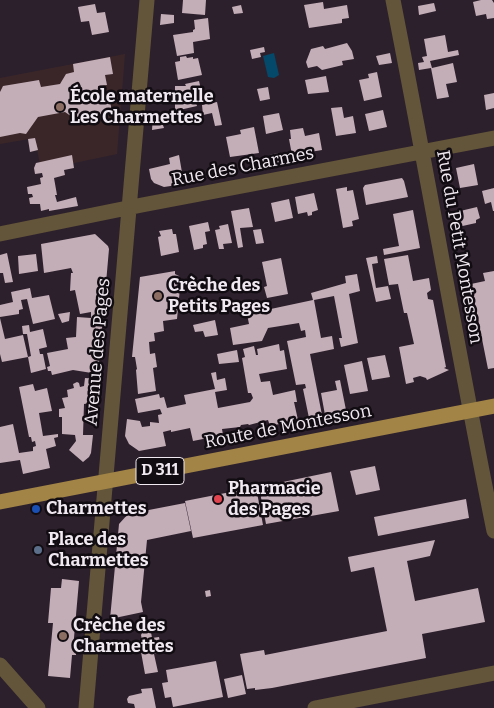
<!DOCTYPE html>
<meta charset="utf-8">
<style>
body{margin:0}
canvas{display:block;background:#2c202c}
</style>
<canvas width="494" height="708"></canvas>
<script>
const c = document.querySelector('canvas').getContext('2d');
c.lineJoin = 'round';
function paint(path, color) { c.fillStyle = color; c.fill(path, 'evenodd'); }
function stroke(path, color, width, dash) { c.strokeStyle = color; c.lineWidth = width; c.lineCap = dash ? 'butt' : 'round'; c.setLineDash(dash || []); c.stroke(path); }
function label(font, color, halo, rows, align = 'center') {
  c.font = font + ' Bitter,serif'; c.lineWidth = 5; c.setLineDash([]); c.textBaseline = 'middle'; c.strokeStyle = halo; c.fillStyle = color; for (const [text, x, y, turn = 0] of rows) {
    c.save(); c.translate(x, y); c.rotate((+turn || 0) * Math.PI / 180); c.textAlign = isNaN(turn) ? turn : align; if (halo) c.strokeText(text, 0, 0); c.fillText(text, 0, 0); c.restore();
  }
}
paint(new Path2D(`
 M125,54l-8,100 -76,16 -6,-32 -35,6v-66z`), '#3a2628');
paint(new Path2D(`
 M274,53l5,22 -5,3 -6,-1 -5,-21z`), '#04486a');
paint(new Path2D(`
 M183,0h23l-1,15 -23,-2z
 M481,0h11l2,3v15l-7,1 -1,-5 -10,2 -3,-14z
 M323,2l1,7 23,-4 2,13 -7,1v4l-33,5 -5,-23z
 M434,3l2,8 -17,4 -1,-9z
 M95,4l2,9 8,-1 4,20 -17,3 -3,-14 -8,1 -3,-15z
 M241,5l2,8 -9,1 -2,-7z
 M161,14l13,1v8l-14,2z
 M208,18l2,21 -17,3 1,11 -17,3 -4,-21 20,-3v-2l2,-1 -1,-9z
 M445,35l3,17 10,-2 1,5 -29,6 2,7 21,-5 4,19 -11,2 3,13 -12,2 -6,-31 -12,2 -1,-7 6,-1 -2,-5 5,-1 -3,-17z
 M347,43l5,8 2,8 -12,2 1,4 -21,5 -5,-4 -9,2 -2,-6 5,-13 12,-3 2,3z
 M264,47l1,5 -5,1 1,4 -9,2 -2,-9z
 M390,53l2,10 -13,2 -3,-9z
 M186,56l1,2 6,-1v2l5,-1 4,17 -24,5 -3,-18 5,-1v-4z
 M110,57l3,17 -8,1 2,10 -9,1 1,9 11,6 2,11 -37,7 -10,-7 -27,5 -12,17 -6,-1 -20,4v-45l3,-6 36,-6 2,7 19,-3 6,-10 8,-2 -1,-8z
 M377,72l5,25 -18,4 -5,-21 10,-2 -1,-4z
 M326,76l3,16 -21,2 -3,-14z
 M199,81l4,17 -8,1 2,7 -22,5v-25h11l-1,-2z
 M268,87l2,12 -10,2 -3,-12z
 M494,93v15l-8,2 -2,-15z
 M217,102l5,23 -7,1 -3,-13 -9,2 -1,-10z
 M342,107l2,11 9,-2 3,17 -20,3 -5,-28z
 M383,110l4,17 -18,4 -4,-17z
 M169,112l2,8 -9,2 2,6 -12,2 1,-15z
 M279,113l4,17 -17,4 -3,-18z
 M254,127l5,26 -29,4 -4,-20 15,-3 -1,-4z
 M303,128l2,8 14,-3 3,17 -30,5 -3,-16h2l-1,-9z
 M35,138l3,12 -8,2 -2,-13z
 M278,153l3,13 -8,2 -3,-13z
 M72,155l2,13 -10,2 1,5 -11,3 3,17h-2l2,7 19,-5 2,9 -29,5v-2l-8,2 -1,-7h-10l-1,-6 4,-1 -1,-3h-4l-1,-7 14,-3 -1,-6 3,-1 -1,-4 -7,1 -1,-6 2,-5z
 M179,155l5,29 -20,3 -10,-4 -3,-4 -2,-10 21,-5 -1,-6z
 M474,164l4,21 -18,3 -4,-20z
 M402,178l2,3 4,16 -42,8 -3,-17 2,-3z
 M347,187v4l6,-1 6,29 -7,2 1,5 -10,2 -7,-39z
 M494,188v23h-1l-2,-9 -6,2 -3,-13z
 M314,193l4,17 -6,2v3l-4,1 -1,-4 -9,2 -3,-17z
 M289,199l4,19 -18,4 -4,-19z
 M477,207l3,11 -4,2v3l-18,4 -2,-15z
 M249,208l4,19 -13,1 3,19 -5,1 -7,-37z
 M413,210l7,38 -36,7 -1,-6 16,-3 -6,-32z
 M208,222l2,9 -5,1 2,12 -4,1v3l-9,2 -5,-24z
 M228,224l4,19 -9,1 1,5h-5l-4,-19 5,-1 -1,-3z
 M172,229l1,5h3l3,18 -18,4 -3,-19 3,-1 -2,-5z
 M261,229l3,14 -8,1 -3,-14z
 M95,234l13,12 1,3 -11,125 -25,-4 -21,5 -1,-4h-3l-1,-4 3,-1 -3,-13 21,-4 -2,-11 10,-1 1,-20 14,1v-6l-11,2 -5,-24 -5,1 1,-18h2l-2,-5 -27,5 -3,-29z
 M7,253l6,29 -8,1 -2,-10h-3v-18z
 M36,254l2,17 -19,3 -1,-18z
 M408,255l5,26 16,-3 2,12 -4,3 1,6 5,1 13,67 -2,1 5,2 -22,10 -1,-2 -6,-2 -7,2 1,4 -8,2 -7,-37 15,-3 -7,-31h-3l-6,-29 -9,1 -5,-26z
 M377,256l1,7 -6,1 4,24 12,-2 3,13 -15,3 -10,-44z
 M281,258l7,36 -21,4 -3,-11 3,-1 -5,-24z
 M175,271v3l4,2 1,4 -1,5 -5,3h6l-3,31 -14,2 1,10 -10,2 1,8 -6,1 1,12 5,-1 2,14 -4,1 3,23 -18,3 -2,-24 1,-1 -2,-12h-3l8,-80z
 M494,271v97l-6,1 -17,-85 14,-3 -2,-8z
 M357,274l3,17 -11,3 9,49 -17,4 -2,-9h3l-8,-42 -20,4 7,38 11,-2 2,13 -24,5 12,61 -13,3 -6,-29 3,-1 -1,-4 -9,1 -9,-44 19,-4 -1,-7 -4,1 -2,-8 -31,5 -6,13 -29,4 -3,-17 19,-4 -2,-10 3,-1 -2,-8 16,-3 2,8 47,-10 -2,-7 35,-10 -1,-7z
 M30,288l2,10 17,-3 6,24 -22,5 -6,-25 -6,1 2,9 -4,1v4l-19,3v-12l13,-3 -2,-10z
 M70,312l-1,9 -7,2 -4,-9z
 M0,318l5,21 18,-4 5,22 3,-1 -4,-22h-4l-1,-8 7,-1 1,7 13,-3 4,18 -8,2 1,5h3l3,15 -15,4 -3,-16 -26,5 -2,-8z
 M215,320l3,15 -13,2 -2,-6 -8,1 -2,-7z
 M279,344l1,7 4,-1 3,19 -28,5 2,8 9,-1 3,14 22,-5 2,12h-3l4,18 -28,6 -2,-6 -19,5 -1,-1 -7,1 -1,2 -18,2 1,6 -30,6 -3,-13 -19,4v-2l-8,2 3,14 -27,5 -10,-7 -4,-8 2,-17 13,2 2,6 8,-1v-4l9,1 -1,-8 4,-1 -2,-5 -22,4 -3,-14 24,-5 1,4 4,-1 3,11 19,-4 -2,-9 31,-6 -4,-16 5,-1 1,8 8,-2 2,12 -12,2 3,16 32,-6 3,-4 -2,-5h-3l-6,-35 3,-1 -2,-8 11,-3 2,9h2l-1,-6z
 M237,350l2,12 -20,2 -2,-10z
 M385,355l5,22 -18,3 -5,-22z
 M362,361l6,30 -18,3 -6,-29z
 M85,378l13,1 -2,23 -12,2 -1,31h10l-2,18 -2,4 -6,5 -14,-12 7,-9 -1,-6 -13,-1v-17h-3v-8l6,-1 -3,-10 6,-1 -1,-7 7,-2 -1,-4 4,-2 2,1 1,4 4,-1z
 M340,380l6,30 -21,5 -4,-22 16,-3 -2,-9z
 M33,384l2,7 12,-3 5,23 -13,2 4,23 15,-2v3l-4,1 2,8 -10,3 4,19 -27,6 -3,-14 -20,3v-36l13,-3 6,29 14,-2v-4l3,-1 -1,-5 -3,1 -1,-5h-2l-10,-50z
 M375,466l5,24 -24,5 -6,-24z
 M331,472l8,39 -73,13 -7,-37z
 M256,487l7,38 -70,13 -8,-37z
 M466,499l3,19 -91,18 -4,-19z
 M185,503l6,28 -44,9 -6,62 2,10 -33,7 9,-95 9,-10z
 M435,540l-5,16 -23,5 8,40 63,-13 7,34 -63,12 4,24 -154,30 -17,2v-2l-8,1 -7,-35 24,-4 1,5 122,-24 -13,-64 -23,5 -3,-15z
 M62,579l17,2 -6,68h3v6h-4l-2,23 -22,-2 5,-53h-5l3,-35h10z
 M210,590l1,6 -5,1 -1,-6z
 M147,630l4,2 1,6 7,-1 3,15 -8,2 4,18 -13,2 -6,-33 3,-1 -1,-5 2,-4z
 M216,661l7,36 -50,10 -2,-10 -6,1 -3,-15 6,-1 -2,-12z
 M242,675l4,19 -18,4 -4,-19z
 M152,688l4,20h-21l-1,-4 -6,-1 -1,-4 2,-3 13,-3 -1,-4z`), '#c3adb7');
stroke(new Path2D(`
 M393,0c35,177 65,354 101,531
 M0,234l142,-29 352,-67
 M0,665l38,43
 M86,708l61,-708
 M315,708l179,-35`), '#635539', 15);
stroke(new Path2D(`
 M0,502l494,-96`), '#a28446', 15);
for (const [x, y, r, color] of [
 [60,107,5,"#8d6e63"],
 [158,296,5,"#8d6e63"],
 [218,499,5,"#e0444e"],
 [36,509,5,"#1a4fb4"],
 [38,550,5,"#5c6f8a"],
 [63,636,5,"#8d6e63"]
]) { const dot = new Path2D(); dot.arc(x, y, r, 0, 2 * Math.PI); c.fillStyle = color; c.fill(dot); stroke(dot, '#110c11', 2); }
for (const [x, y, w] of [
 [160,471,48]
]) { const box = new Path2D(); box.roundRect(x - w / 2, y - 13.5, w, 27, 4); c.fillStyle = '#110c11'; c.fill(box); stroke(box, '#f1e9f1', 1); }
label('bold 16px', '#f1e9f1', null, [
 ["D 311",160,471]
]);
label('bold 18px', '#f1e9f1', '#110c11', [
 ["École maternelle",70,97],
 ["Les Charmettes",70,118],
 ["Crèche des",168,286],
 ["Petits Pages",168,307],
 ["Pharmacie",228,489],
 ["des Pages",228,510],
 ["Charmettes",46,509],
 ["Place des",48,540],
 ["Charmettes",48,561],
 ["Crèche des",73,626],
 ["Charmettes",73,647]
], 'left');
label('18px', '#f1e9f1', '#110c11', [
 ["Rue des Charmes",243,167,-11],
 ["Rue du Petit Montesson",459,247,80],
 ["Avenue des Pages",98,352,-85],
 ["Route de Montesson",288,427,-11]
]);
</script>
